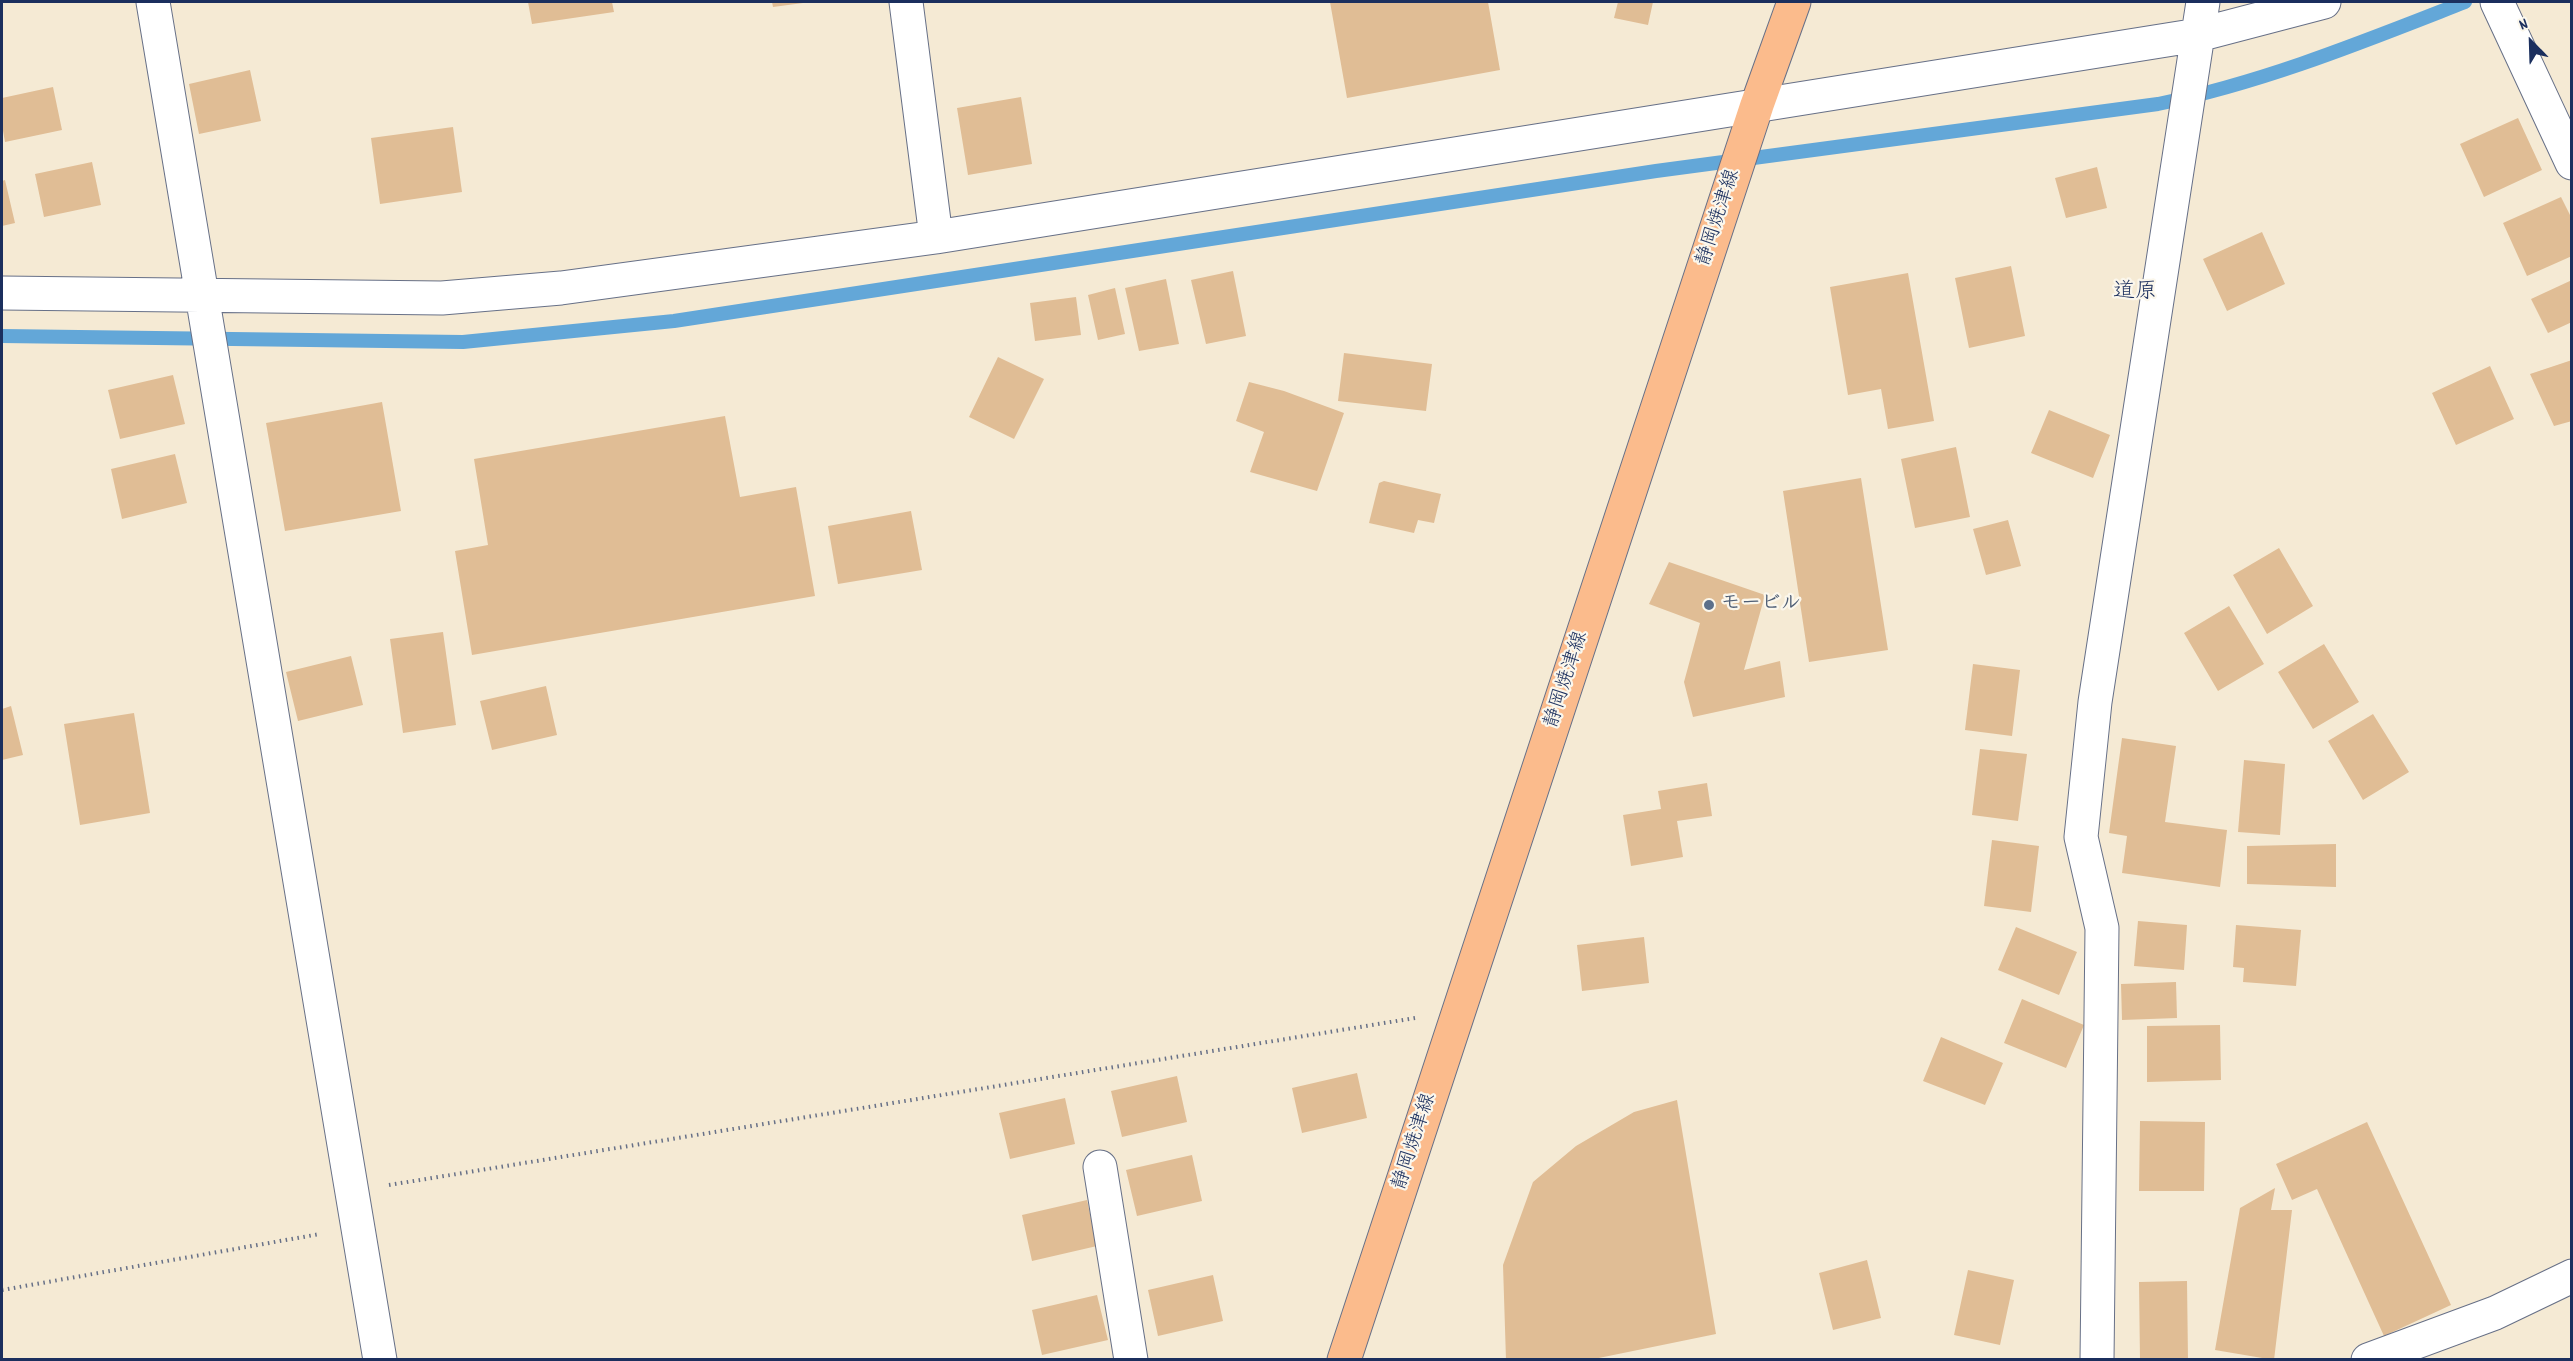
<!DOCTYPE html>
<meta charset="utf-8">
<style>
body{margin:0}
#map{position:relative;width:2573px;height:1361px;overflow:hidden;background:#f5ead4;font-family:Dekko,sans-serif}
canvas{display:block}
.frame{position:absolute;inset:0;border:3px solid #1b2f5e;pointer-events:none}
.north{position:absolute;left:2501px;top:12px;width:60px;height:60px;-webkit-text-stroke:4px #fbf7ec;paint-order:stroke;rotate:337deg;font-size:16px;font-weight:700;line-height:24px;text-align:center;color:#1b2f5e}
.north::after{content:'';display:block;margin:auto;width:21px;height:27px;background:#1b2f5e;clip-path:polygon(50% 0,100% 100%,50% 72%,0 100%)}
</style>
<div id="map">
<canvas width="2573" height="1361"></canvas>
<div class="frame"></div>
<div class="north">N</div>
</div>
<script>
const c = document.querySelector('canvas').getContext('2d');
c.lineJoin = 'round';
function stroke(path, color, width, dash) { c.strokeStyle = color; c.lineWidth = width; c.lineCap = dash ? 'butt' : 'round'; c.setLineDash(dash || []); c.stroke(path); }
function paint(path, color) { c.fillStyle = color; c.fill(path, 'evenodd'); }
function label(font, color, halo, rows, align = 'center') {
  c.font = font + ' Dekko,"Klee One",sans-serif'; c.lineWidth = 4.5; c.setLineDash([]); c.textBaseline = 'middle'; c.strokeStyle = halo; c.fillStyle = color; for (const [text, x, y, turn = 0] of rows) {
    c.save(); c.translate(x, y); c.rotate((+turn || 0) * Math.PI / 180); c.textAlign = isNaN(turn) ? turn : align; if (halo) c.strokeText(text, 0, 0); c.fillText(text, 0, 0); c.restore();
  }
}
stroke(new Path2D(`
 M2,336l461,6 211,-21 982,-150 502,-67c107,-22 207,-63 307,-102`), '#63a7d8', 14);
paint(new Path2D(`
 M528,2h84l2,10 -82,12z
 M772,2h30l1,1 -30,4z
 M1330,2h158l12,68 -153,28z
 M1618,2h35l-5,23 -34,-7z
 M250,70l11,51 -62,13 -10,-50z
 M53,87l9,43 -57,12 -3,-17v-27z
 M1021,97l11,67 -64,11 -11,-67z
 M2518,118l24,52 -58,27 -24,-53z
 M453,127l9,65 -82,12 -9,-66z
 M92,162l9,43 -57,12 -9,-43z
 M2097,167l10,41 -41,10 -11,-40z
 M5,180l10,43 -13,3v-45z
 M2561,197l11,22v37l-45,20 -24,-53z
 M2262,232l23,52 -58,27 -24,-52z
 M2011,266l14,70 -56,12 -14,-70z
 M1233,271l13,65 -40,8 -15,-64z
 M1908,273l26,148 -46,8 -7,-40 -33,6 -18,-108z
 M1166,279l13,65 -40,7 -14,-63z
 M2572,280v42l-24,11 -17,-34z
 M1115,288l10,46 -27,6 -10,-45z
 M1076,297l5,38 -46,6 -5,-38z
 M1344,353l88,11 -6,47 -88,-10z
 M998,357l46,22 -30,60 -45,-22z
 M2572,360v61l-18,5 -24,-52z
 M2490,366l24,53 -58,26 -24,-52z
 M173,375l12,49 -65,15 -12,-49z
 M1249,382l35,9 60,22 -27,78 -67,-19 14,-40 -28,-11z
 M382,402l19,109 -116,20 -19,-108z
 M2049,410l61,25 -17,43 -62,-25z
 M725,416l15,81 56,-10 19,109 -343,59 -17,-104 33,-6 -14,-86z
 M1956,447l14,70 -55,11 -14,-69z
 M175,454l12,49 -65,16 -11,-50z
 M1861,478l27,172 -79,12 -26,-171z
 M1384,481l57,13 -7,29 -16,-3 -4,13 -45,-10 10,-40z
 M911,511l11,59 -84,14 -10,-58z
 M2008,520l13,46 -35,9 -13,-46z
 M2279,548l34,58 -46,28 -34,-59z
 M1669,562l96,33 -21,75 36,-9 5,36 -92,20 -9,-35 16,-59 -51,-19z
 M2229,606l35,58 -46,27 -34,-58z
 M443,632l13,93 -53,8 -13,-94z
 M2324,644l35,58 -46,27 -35,-57z
 M351,656l12,49 -65,16 -12,-49z
 M1973,664l47,6 -8,66 -47,-6z
 M546,686l11,49 -65,15 -12,-49z
 M11,706l12,49 -21,5v-51z
 M134,713l16,100 -70,12 -16,-101z
 M2373,714l36,58 -46,28 -35,-59z
 M2122,738l54,8 -11,76 62,8 -7,57 -98,-14 5,-37 -18,-3z
 M1980,749l47,5 -9,67 -46,-6z
 M2244,760l41,4 -5,71 -42,-3z
 M1707,783l5,33 -35,5 6,36 -52,9 -8,-51 38,-6 -3,-18z
 M1992,840l47,6 -8,66 -47,-6z
 M2336,844v43l-89,-3v-38z
 M2138,921l49,4 -3,45 -50,-4z
 M2236,925l65,5 -5,56 -53,-4 1,-14 -11,-1z
 M2016,927l61,25 -18,43 -61,-25z
 M1644,937l5,46 -67,8 -5,-46z
 M2176,982l1,36 -55,2 -1,-36z
 M2022,999l62,26 -18,43 -62,-25z
 M2220,1025l1,55 -74,2v-56z
 M1941,1037l62,26 -18,42 -62,-24z
 M1357,1073l10,45 -65,15 -10,-45z
 M1177,1076l10,46 -65,15 -11,-46z
 M1065,1098l10,46 -65,15 -11,-46z
 M1677,1100l39,234 -127,26h-83l-3,-95 30,-83 43,-36 58,-34z
 M2140,1121l65,1 -1,69h-65z
 M2367,1122l84,183 -67,31 -67,-147 -25,11 -16,-36z
 M1192,1155l10,46 -65,15 -11,-46z
 M2275,1188l-4,22h21l-18,150 -59,-10 25,-142z
 M1087,1200l10,46 -65,15 -10,-46z
 M1867,1260l14,58 -48,12 -14,-57z
 M1968,1270l46,10 -14,65 -46,-10z
 M1213,1275l10,46 -65,15 -10,-46z
 M2187,1281l1,79h-48l-1,-78z
 M1097,1295l11,45 -66,15 -10,-45z`), '#e0bd95');
const minor = new Path2D(`
 M153,2l227,1358
 M906,2l30,235
 M2497,2l75,161
 M2,293l440,5 119,-10 375,-51 1262,-202 126,-33
 M1100,1167l31,193
 M2097,1360l5,-432 -21,-91 14,-135 108,-700
 M2368,1360l127,-47 77,-37`);
const major = new Path2D(`
 M1344,1360l413,-1255 37,-103`);
stroke(minor, '#677087', 35);
stroke(major, '#677087', 35);
stroke(new Path2D(`
 M389,1185l1026,-167
 M2,1290l318,-56`), '#677087', 4, [1.5, 4.5]);
stroke(minor, '#fff', 33);
stroke(major, '#fbbb8c', 33);
for (const [x, y, r, color] of [
 [1709,605,6,"#5c6f8a"]
]) { const dot = new Path2D(); dot.arc(x, y, r, 0, 2 * Math.PI); c.fillStyle = color; c.fill(dot); stroke(dot, '#fbf7ec', 2); }
label('20px', '#1b2f5e', '#fbf7ec', [
 ["静岡焼津線",1720,218,-72],
 ["静岡焼津線",1568,680,-72],
 ["静岡焼津線",1416,1142,-72]
]);
label('bold 20px', '#4e5e75', '#fbf7ec', [
 ["モービル",1721,605]
], 'left');
label('22px', '#1b2f5e', '#fbf7ec', [
 ["道原",2135,294]
]);
</script>
